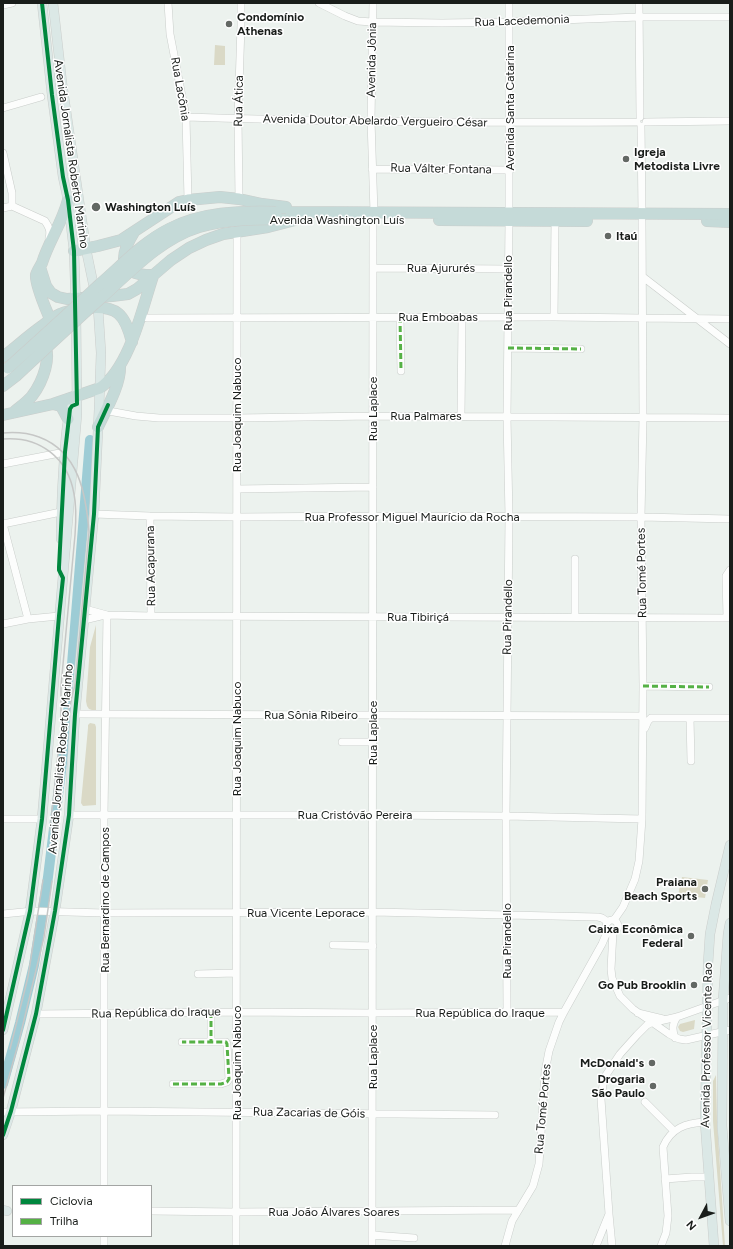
<!DOCTYPE html>
<meta charset="utf-8">
<style>
body{margin:0}
#map{position:relative;width:733px;height:1249px;overflow:hidden;background:#ecf2ee;font-family:Figtree,sans-serif}
canvas{display:block}
.frame{position:absolute;inset:0;border:4px solid #191d1a;pointer-events:none}
.legend{position:absolute;left:12px;top:1185px;width:140px;height:52px;box-sizing:border-box;background:#fff;border:1px solid #a3a5a3;margin:0;padding:5px 7px;list-style:none;font-size:12px;color:#191d1a}
.legend li{display:flex;align-items:center;gap:8px;height:20px}
.legend b{width:20px;border:1px solid #a3a5a3}
.north{position:absolute;left:681px;top:1197px;width:40px;height:40px;-webkit-text-stroke:3px #fff;paint-order:stroke;rotate:229deg;font-size:11px;font-weight:700;line-height:16px;text-align:center;color:#191d1a}
.north::after{content:'';display:block;margin:auto;width:14px;height:18px;background:#191d1a;clip-path:polygon(50% 0,100% 100%,50% 72%,0 100%)}
</style>
<div id="map">
<canvas width="733" height="1249"></canvas>
<div class="frame"></div>
<ul class="legend">
<li><b style="height:5px;background:#00873e"></b>Ciclovia</li>
<li><b style="height:5px;background:#55b145"></b>Trilha</li>
</ul>
<div class="north">N</div>
</div>
<script>
const c = document.querySelector('canvas').getContext('2d');
c.lineJoin = 'round';
function paint(path, color) { c.fillStyle = color; c.fill(path, 'evenodd'); }
function stroke(path, color, width, dash) { c.strokeStyle = color; c.lineWidth = width; c.lineCap = dash ? 'butt' : 'round'; c.setLineDash(dash || []); c.stroke(path); }
function label(font, color, halo, rows, align = 'center') {
  c.font = font + ' Figtree,sans-serif'; c.lineWidth = 3; c.setLineDash([]); c.textBaseline = 'middle'; c.strokeStyle = halo; c.fillStyle = color; for (const [text, x, y, turn = 0] of rows) {
    c.save(); c.translate(x, y); c.rotate((+turn || 0) * Math.PI / 180); c.textAlign = isNaN(turn) ? turn : align; if (halo) c.strokeText(text, 0, 0); c.fillText(text, 0, 0); c.restore();
  }
}
paint(new Path2D(`
 M215,45l10,1v19h-11z
 M96,625v85h-4l-3,-1 -2,-3 -1,-5 4,-54z
 M90,723l5,1 1,3v78l-13,1 -2,-3 7,-75v-3z
 M682,877l26,3 -3,18 -27,-3z
 M695,1020l-1,9 -11,3 -3,-1 -2,-4 2,-3z
 M716,1075l1,46 8,125h-2l-10,-125v-40z`), '#dad9c6');
stroke(new Path2D(`
 M3,1084l17,-61 14,-58 14,-88 20,-163 22,-274`), '#9dccd5', 10);
const minor = new Path2D(`
 M168,3l2,31 16,83 2,83
 M319,3l26,13 13,5 14,1 70,1 67,-1 130,-5h91
 M373,3l-2,117 3,93
 M509,3v210
 M639,3l1,114
 M3,5l9,-2
 M3,108l38,-11
 M186,117c150,5 300,6 451,5
 M646,122l84,-1
 M641,126l1,88
 M3,153l9,40v13
 M372,169l138,1
 M239,199l-1,-81 3,-93v-22
 M3,208l9,-2 33,15c4,6 6,10 4,17
 M373,268l136,1
 M643,277l87,67
 M400,317l1,54
 M554,317l1,-96
 M147,318l407,-1 176,2
 M508,348l73,1
 M103,410l33,6 23,2h78l136,-2 357,2
 M461,416l1,-99
 M3,464l62,-12
 M237,489l136,-2
 M94,514l56,2 87,1 136,-1 268,1 89,2
 M150,516l1,100
 M85,609l22,6 44,1 579,2
 M575,617v-58
 M727,618l-1,-42 4,-6
 M28,619l-25,-95 58,-12
 M84,620l21,-5
 M3,624l25,-5 31,-3
 M643,686l66,1
 M75,714l568,2
 M690,718l1,43
 M645,728l3,-7 3,-3h79
 M342,742h31
 M69,815h304l133,1 136,3
 M3,819h39
 M3,914l30,-3 71,2 269,-1 225,5 4,1 6,4
 M606 926a6 6 0 1 1 12 0a6 6 0 1 1-12 0Z
 M614,920l9,-13 12,-28 4,-18 3,-42 1,-133 -2,-169 2,-100 -1,-196
 M613,932l-2,37 1,9 8,18 13,13 36,25 10,5 7,1 44,-10
 M333,945l40,1
 M198,974l38,-1
 M211,1012v30
 M507,1012l-1,-196 2,-199 1,-100 -2,-100 2,-196
 M638,1013l25,6
 M36,1014l200,-2 137,1 191,-1
 M675,1038c-3,-9 -3,-13 2,-21
 M173,1084h48l6,-2 2,-3 -2,-35 -1,-2h-44
 M645,1102l29,29
 M3,1112l101,-1 391,4
 M665,1179l27,-2h17
 M104,1186v-371l3,-200
 M151,1211l85,1 282,-2
 M609,1214l3,32
 M372,1235l42,3
 M104,1246v-10
 M236,1246l1,-1015
 M372,1246l1,-1026
 M505,1246l7,-25 21,-35 6,-22 6,-92 4,-21 10,-29 5,-10 38,-68 6,-14
 M596,1246l13,-32 -8,-115 3,-21 16,-24 17,-19 10,-10 4,-2 26,-6 53,-19
 M661,1246l5,-13 2,-17 -5,-69c8,-19 23,-24 42,-25`);
const major = new Path2D(`
 M61,539c0,-34 2,-69 5,-103 1,-10 2,-21 6,-30l5,-2
 M730,923l-2,11 -5,66 -1,126 8,95
 M3,1030l27,-119 12,-92 35,-405 -1,-105 -2,-58 -6,-51 -5,-23 -11,-82 -10,-92
 M3,1135l8,-24 25,-97 19,-103 14,-96 6,-101 19,-200 5,-105 2,-56 -3,-46 -12,-58 -24,-166 -9,-80
 M3,1210l4,1
 M714,1246l-9,-124 3,-158 2,-30 6,-30 14,-59`);
const highway = new Path2D(`
 M276,212l454,2
 M439,220l148,1
 M707,221l23,1
 M134,232c-16,26 -15,44 19,43
 M74,251l24,-5 23,-6 58,-38 9,-2 32,-3 19,2 23,5 24,3
 M40,267l6,19 5,7 7,4 9,2 45,-3 16,-2 9,-5 34,-29 18,-12 17,-8 17,-6 45,-7 31,-8
 M50,319c-4,-10 -15,-34 -14,-44 1,-4 4,-8 6,-12 7,-22 20,-40 26,-63
 M3,357c13,-10 25,-21 39,-31 5,-4 11,-9 18,-12 8,-4 18,-5 27,-6 30,-3 38,6 45,34
 M3,386l13,-10
 M53,404l8,2 7,13
 M15,411c6,-5 12,-9 17,-15 10,-13 22,-41 10,-55
 M3,415l50,-11 47,-16c30,-21 42,-79 53,-112
 M98,427c8,-17 23,-43 22,-61`);
stroke(minor, '#c9cdca', 8);
stroke(major, '#cacdcb', 10);
stroke(highway, '#cacdcb', 12);
stroke(minor, '#fcfdfc', 7);
stroke(major, '#dbe8e6', 9);
stroke(highway, '#c5dad8', 11);
stroke(new Path2D(`
 M3,433c12,-1 25,0 36,4 40,15 47,57 50,95l-14,153 -9,34 -4,30v44l-4,38
 M3,439c37,-3 65,19 71,55 3,14 2,27 1,41l-14,151v37
 M50,830l8,-76
 M10,1049l18,-72 15,-97
 M3,1098l16,-57 25,-104 8,-56`), '#c6c7c6', 1.5);
const highwayBridge = new Path2D(`
 M8,368c31,-28 62,-56 92,-84 22,-19 43,-42 69,-55 33,-17 70,-18 107,-17
 M16,376c28,-26 56,-52 85,-78 29,-26 59,-59 98,-71 27,-8 58,-8 87,-8`);
stroke(highwayBridge, '#cacdcb', 12, []);
stroke(highwayBridge, '#c5dad8', 11);
stroke(new Path2D(`
 M400,317l1,54
 M508,348l73,1
 M643,686l66,1
 M211,1012v30
 M173,1084h48l6,-2 2,-3 -2,-35 -1,-2h-44`), '#55b145', 3, [6, 3]);
stroke(new Path2D(`
 M3,1030l27,-119 12,-92 17,-203 4,-38 -4,-8v-3l6,-115 5,-43 2,-3 5,-2 -3,-153 -6,-51 -5,-23 -11,-82 -10,-92
 M3,1135l8,-24 25,-97 19,-103 14,-96 6,-101 19,-200 4,-87 10,-22`), '#00873e', 4);
for (const [x, y, r, color] of [
 [229,24,4,"#636864"],
 [626,159,4,"#636864"],
 [96,207,5,"#636864"],
 [608,236,4,"#636864"],
 [705,889,4,"#636864"],
 [691,936,4,"#636864"],
 [694,985,4,"#636864"],
 [652,1063,4,"#636864"],
 [653,1086,4,"#636864"]
]) { const dot = new Path2D(); dot.arc(x, y, r, 0, 2 * Math.PI); c.fillStyle = color; c.fill(dot); stroke(dot, '#fff', 1.5); }
label('bold 12px', '#191d1a', '#fff', [
 ["Condomínio",237,17,"left"],
 ["Athenas",237,31,"left"],
 ["Igreja",634,152,"left"],
 ["Metodista Livre",634,166,"left"],
 ["Washington Luís",105,207,"left"],
 ["Itaú",616,236,"left"],
 ["Praiana",697,882],
 ["Beach Sports",697,896],
 ["Caixa Econômica",683,929],
 ["Federal",683,943],
 ["Go Pub Brooklin",686,985],
 ["McDonald's",644,1063],
 ["Drogaria",645,1079],
 ["São Paulo",645,1093]
], 'right');
label('12px', '#191d1a', '#fff', [
 ["Rua Lacedemonia",522,21,-2],
 ["Avenida Jônia",372,60,-89],
 ["Rua Lacônia",180,89,80],
 ["Rua Ática",239,101,-89],
 ["Avenida Santa Catarina",510,108,-90],
 ["Avenida Doutor Abelardo Vergueiro César",375,121,1],
 ["Avenida Jornalista Roberto Marinho",71,154,82],
 ["Rua Válter Fontana",441,169,1],
 ["Avenida Washington Luís",337,220],
 ["Rua Ajururés",441,268],
 ["Rua Pirandello",508,293,-90],
 ["Rua Emboabas",438,317],
 ["Rua Laplace",373,409,-90],
 ["Rua Joaquim Nabuco",237,415,-90],
 ["Rua Palmares",426,416],
 ["Rua Professor Miguel Maurício da Rocha",412,517],
 ["Rua Acapurana",151,566,-91],
 ["Rua Tomé Portes",642,573,-91],
 ["Rua Tibiriçá",418,617],
 ["Rua Pirandello",508,617,-89],
 ["Rua Sônia Ribeiro",311,715],
 ["Rua Laplace",373,733,-90],
 ["Rua Joaquim Nabuco",237,739,-90],
 ["Avenida Jornalista Roberto Marinho",61,759,-85],
 ["Rua Cristóvão Pereira",355,815],
 ["Rua Bernardino de Campos",105,900,-90],
 ["Rua Vicente Leporace",306,913],
 ["Rua Pirandello",507,941,-90],
 ["Rua República do Iraque",156,1013,-1],
 ["Rua República do Iraque",480,1013],
 ["Avenida Professor Vicente Rao",707,1045,-89],
 ["Rua Laplace",373,1057,-90],
 ["Rua Joaquim Nabuco",237,1063,-90],
 ["Rua Tomé Portes",543,1109,-85],
 ["Rua Zacarias de Góis",309,1113,1],
 ["Rua João Álvares Soares",334,1212]
]);
</script>
